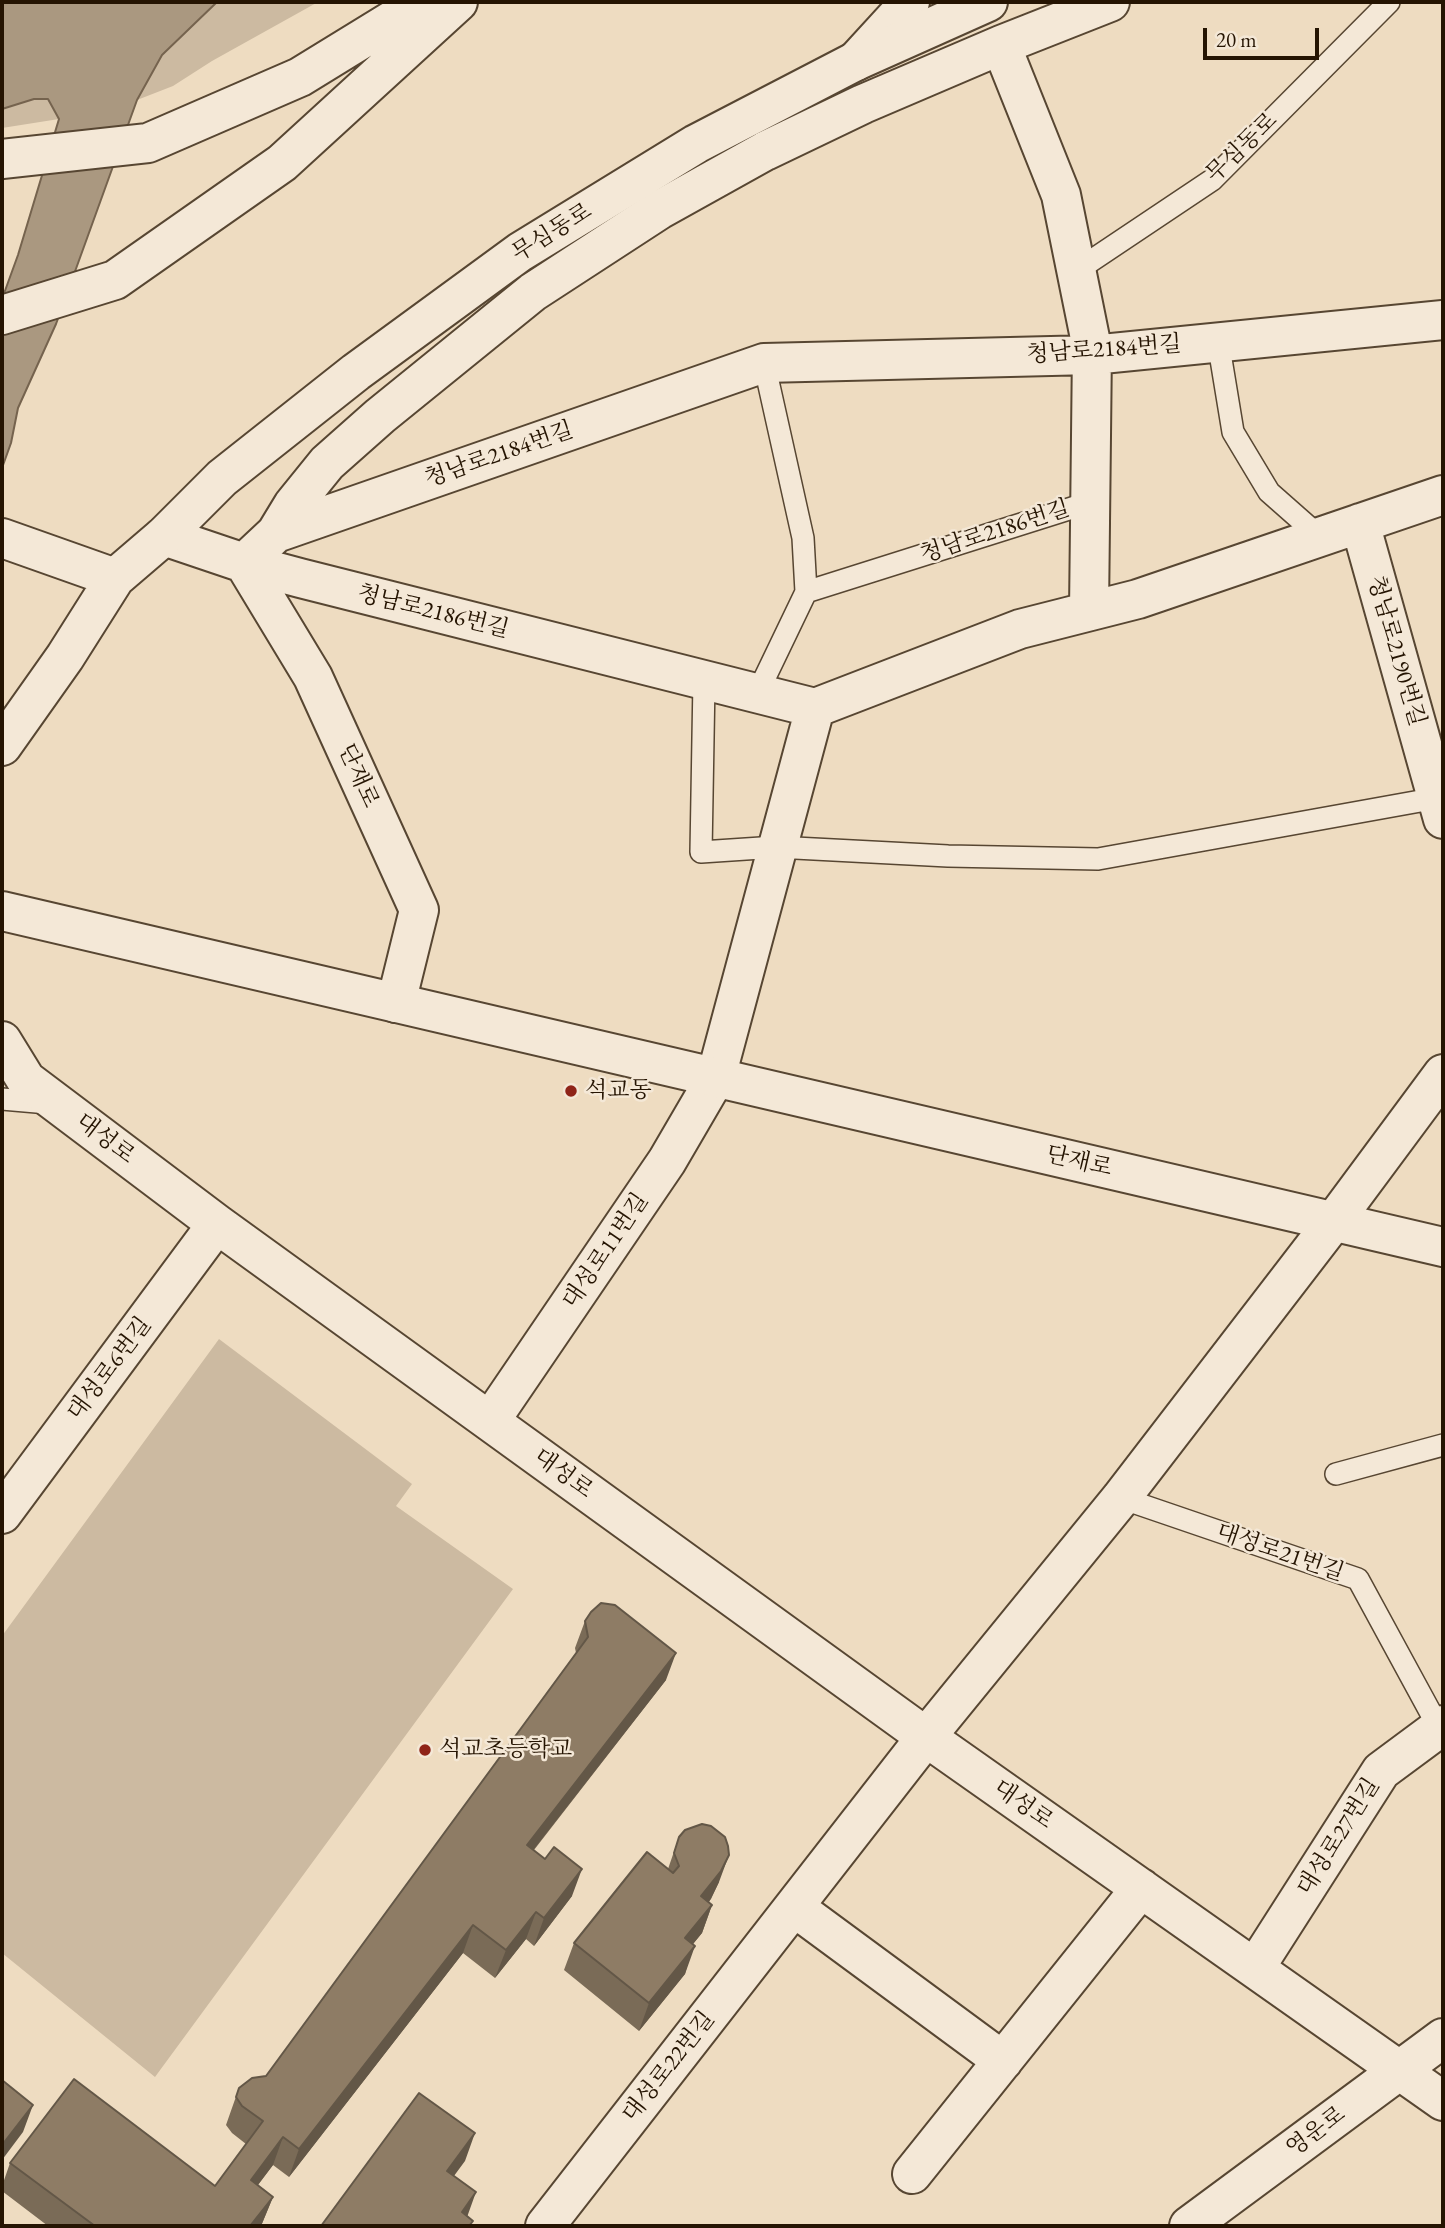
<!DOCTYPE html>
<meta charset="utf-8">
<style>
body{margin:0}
#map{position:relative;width:1445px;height:2228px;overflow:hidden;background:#eedcc1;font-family:"EB Garamond",serif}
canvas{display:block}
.frame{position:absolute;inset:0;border:4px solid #251402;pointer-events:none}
.scale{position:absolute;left:1203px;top:28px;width:116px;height:32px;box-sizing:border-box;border:4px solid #251402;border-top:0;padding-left:9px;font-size:21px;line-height:24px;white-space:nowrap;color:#251402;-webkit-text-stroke:5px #f4e8d7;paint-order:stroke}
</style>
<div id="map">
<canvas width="1445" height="2228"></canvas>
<div class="frame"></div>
<div class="scale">20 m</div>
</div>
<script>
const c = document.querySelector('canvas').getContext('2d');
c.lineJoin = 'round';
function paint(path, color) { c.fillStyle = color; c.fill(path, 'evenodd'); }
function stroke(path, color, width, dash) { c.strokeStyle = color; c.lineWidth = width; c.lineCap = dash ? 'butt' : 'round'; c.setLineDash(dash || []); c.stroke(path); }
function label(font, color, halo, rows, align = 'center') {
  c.font = font + ' "EB Garamond","Noto Serif KR",serif'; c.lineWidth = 5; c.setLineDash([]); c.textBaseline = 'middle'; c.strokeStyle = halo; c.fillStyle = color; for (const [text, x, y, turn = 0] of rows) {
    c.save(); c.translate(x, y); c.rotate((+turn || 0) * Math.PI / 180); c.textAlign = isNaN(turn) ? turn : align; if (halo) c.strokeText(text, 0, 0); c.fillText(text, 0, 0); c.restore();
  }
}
paint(new Path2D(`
 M217,2h101l-106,59 -39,25 -36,14 25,-45z
 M35,99h13l11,20 -57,9v-19z
 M219,1339l193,145 -16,22 117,83 -358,488 -153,-124v-317z`), '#ccbaa1');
const water = new Path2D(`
 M2,2h215l-55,53 -25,45 -81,224 -38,84 -7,35 -9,25v-169l16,-44 41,-136 -11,-20h-14l-32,10z`);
paint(water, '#aa9880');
stroke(water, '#75634e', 2);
const service = new Path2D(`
 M1076,271l136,-91 177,-178
 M1218,341l15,91 36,60 51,45
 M764,363l39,175 3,54
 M704,681l-3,171 75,-5 172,9 150,3 339,-61
 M757,694l49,-102 285,-90
 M2,1099l46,4
 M1336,1474l107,-29
 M1121,1498l237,81 81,149`);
const minor = new Path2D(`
 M1001,45l60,150 31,153 -3,263
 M856,61l54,-59
 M2,159l146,-16 152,-66 122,-75
 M2,315l113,-35 167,-117 176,-161
 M1360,523l83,296
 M276,533l17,-28 34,-42 53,-47 153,-124 126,-82 106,-59 98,-47 138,-59 109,-43
 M164,536l80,27 56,15 515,130 205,-79 118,-30 305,-104
 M396,1003l23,-93 -106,-233 -69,-114 32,-30 488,-170 328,-8 351,-35
 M2,1041l24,39 191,144 709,513 517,364
 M490,1421l177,-260 49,-84 99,-369
 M2,1514l215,-290
 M794,1907l209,154
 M1255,1968l126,-197 62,-46
 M912,2174l229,-286
 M545,2226l381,-489 195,-239 213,-277 109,-147
 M1189,2226l254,-188`);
const tertiary = new Path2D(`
 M2,538l113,40
 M2,746l63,-89 50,-79 49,-42 58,-58 134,-106 164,-120 176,-108 160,-83 132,-59
 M2,911l1441,336`);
stroke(service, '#574632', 24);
stroke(minor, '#574632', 42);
stroke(tertiary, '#574632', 42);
stroke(service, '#f4e8d7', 21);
stroke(minor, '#f4e8d7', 38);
stroke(tertiary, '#f4e8d7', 38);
paint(new Path2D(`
 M585,1621l81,59 -132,170 38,46 -38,50 -8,-7 -31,39 -32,-25 -174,224 -16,-12 -15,20 15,12 -12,29h-213l-46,-35v-5l8,-23 205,23 31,-42 -14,-11 -6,-8 13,-37 27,-12 310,-423 -1,-5z
 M679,1837l40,45 -10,20 3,3 -10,28 -9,11 -8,30 -46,57 -75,-61 10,-27 94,-74z`), '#7a6b57');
paint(new Path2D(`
 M676,1653l-10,27 -150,192 11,-27z
 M729,1855l-10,27 -8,17 -20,24 10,-27z
 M582,1869l-10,27 -38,50 10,-28z
 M712,1905l-10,28 -27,33 10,-28z
 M536,1912l-10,27 -31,39 11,-28z
 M473,1925l-10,28 -174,224 10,-28z
 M695,1946l-10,28 -46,57 10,-28z
 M33,2105l-10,27 -21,28v-15z
 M475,2133l-10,28 -28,38 10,-28z
 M283,2137l-10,28 -32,42 10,-27z
 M476,2192l-10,28 -4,-8z
 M273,2197l-12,29h-11z`), '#635747');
const building = new Path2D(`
 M601,1603l14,2 61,48 -149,192 18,14 9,-12 28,22 -38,49 -8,-6 -30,38 -33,-25 -174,224 -16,-12 -32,43 22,17 -23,29h-155l-85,-63 64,-84 141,107 48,-65 -21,-15 -6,-9 3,-9 13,-10 14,-2 322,-439 -3,-16 6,-9z
 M702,1824l9,2 14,11 3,9 1,9 -8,16 -20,25 11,9 -27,33 10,8 -46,57 -75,-60 73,-91 26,21 6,-7 -5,-13 5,-16 6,-7z
 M2,2080l31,25 -31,40z
 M419,2093l56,40 -28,38 29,21 -14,20 11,9 -4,5h-148z`);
paint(building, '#8e7c65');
stroke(building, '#635747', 2);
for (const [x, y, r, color] of [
 [571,1091,7,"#8f2418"],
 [425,1750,7,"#8f2418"]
]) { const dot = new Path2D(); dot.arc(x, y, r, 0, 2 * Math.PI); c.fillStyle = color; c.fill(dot); stroke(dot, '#f4e8d7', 2.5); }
label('23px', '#251402', '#f4e8d7', [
 ["무심동로",1242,148,-44],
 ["무심동로",552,233,-32],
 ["청남로2184번길",1104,350,-4],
 ["청남로2184번길",499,455,-19],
 ["청남로2186번길",995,532,-18],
 ["청남로2186번길",433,612,14],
 ["청남로2190번길",1396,651,74],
 ["단재로",358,776,66],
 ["대성로",105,1139,37],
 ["단재로",1079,1162,13],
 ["대성로11번길",606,1251,-56],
 ["대성로6번길",110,1369,-53],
 ["대성로",563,1474,36],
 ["대성로21번길",1280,1553,19],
 ["대성로",1023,1805,35],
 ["대성로27번길",1339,1837,-58],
 ["대성로22번길",669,2067,-52],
 ["영운로",1316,2132,-37]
]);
label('23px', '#251402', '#f4e8d7', [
 ["석교동",585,1091],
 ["석교초등학교",439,1750]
], 'left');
</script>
